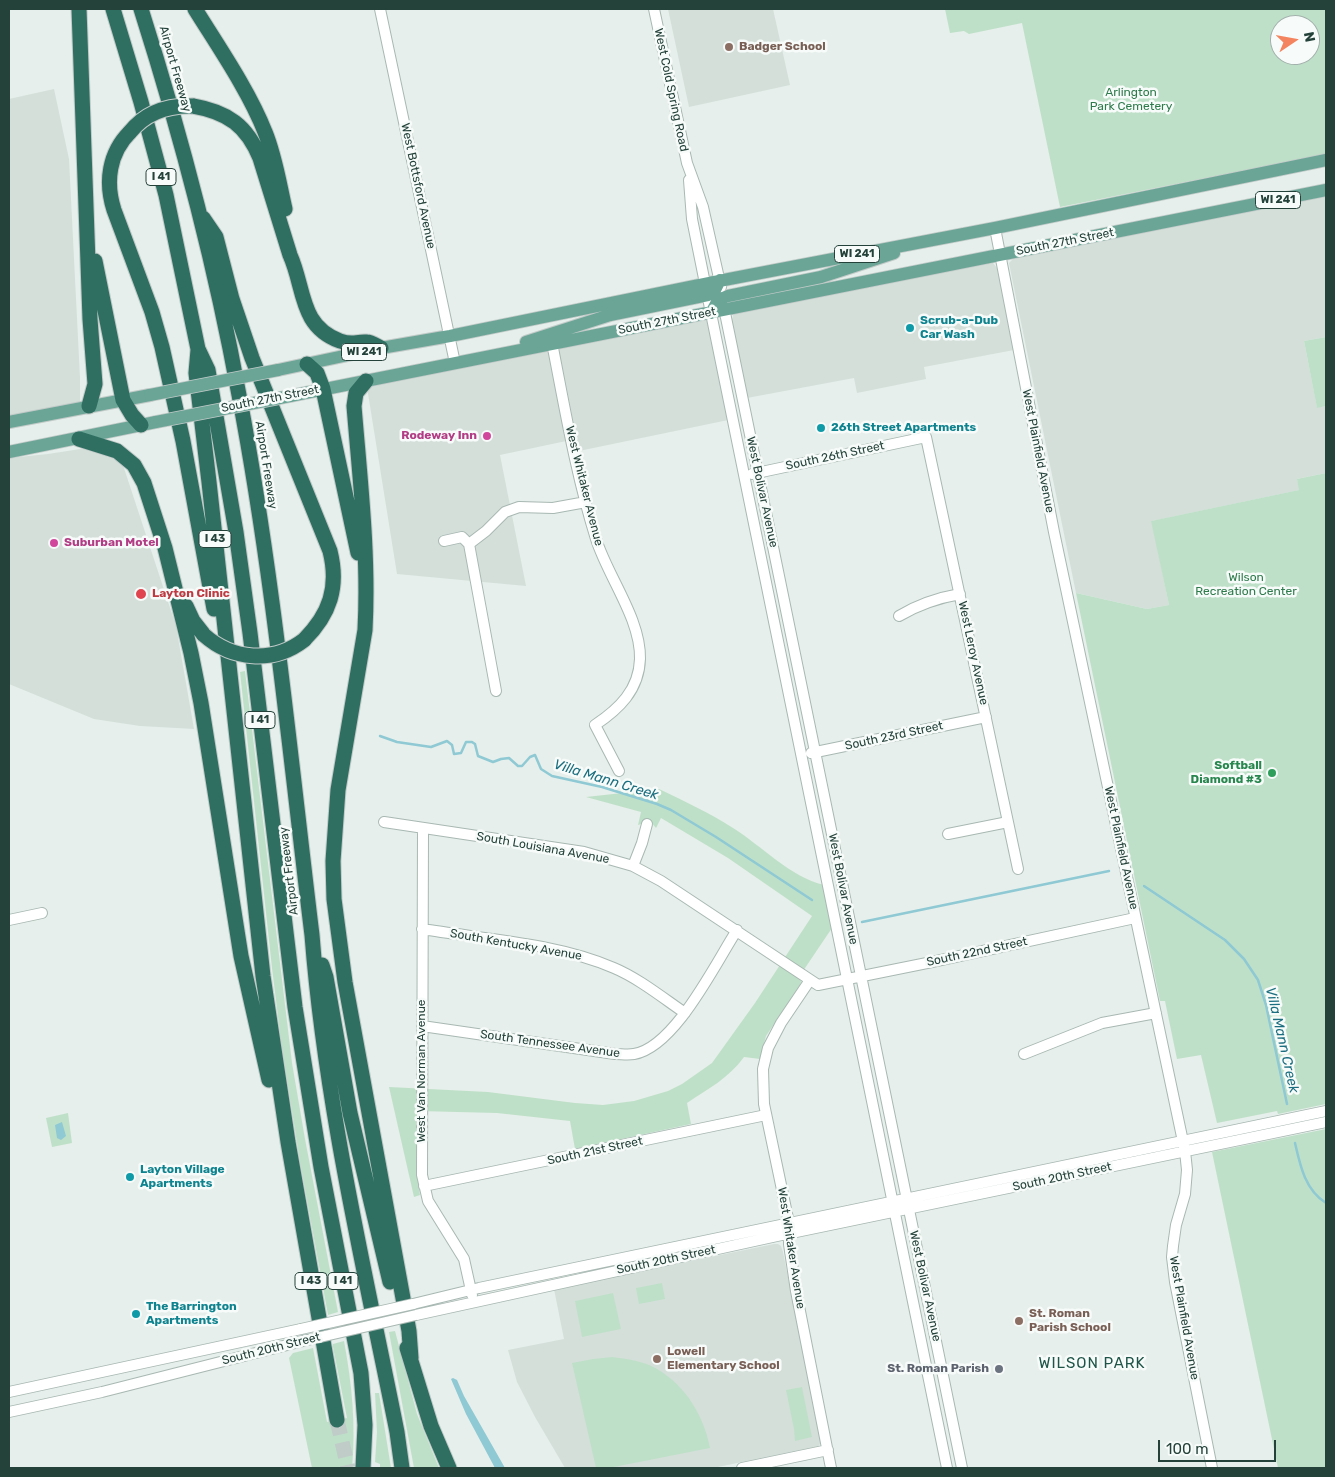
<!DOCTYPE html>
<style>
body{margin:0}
#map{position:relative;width:1335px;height:1477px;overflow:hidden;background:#e6efeb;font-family:Rubik,sans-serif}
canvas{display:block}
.frame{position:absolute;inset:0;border:10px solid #24423a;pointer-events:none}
.north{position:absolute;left:1270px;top:15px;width:50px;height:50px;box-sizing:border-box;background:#f7fbf9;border:1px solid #a3b1ad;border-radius:50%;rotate:78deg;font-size:14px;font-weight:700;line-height:20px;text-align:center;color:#24423a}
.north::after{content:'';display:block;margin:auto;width:18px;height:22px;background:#f4845f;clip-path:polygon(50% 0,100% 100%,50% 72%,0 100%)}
.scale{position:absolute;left:1158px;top:1440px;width:118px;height:22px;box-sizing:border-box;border:2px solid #24423a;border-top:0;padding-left:6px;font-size:15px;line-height:18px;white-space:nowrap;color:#24423a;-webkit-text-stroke:4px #f7fbf9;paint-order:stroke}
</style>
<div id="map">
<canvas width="1335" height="1477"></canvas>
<div class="frame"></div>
<div class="north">N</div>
<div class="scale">100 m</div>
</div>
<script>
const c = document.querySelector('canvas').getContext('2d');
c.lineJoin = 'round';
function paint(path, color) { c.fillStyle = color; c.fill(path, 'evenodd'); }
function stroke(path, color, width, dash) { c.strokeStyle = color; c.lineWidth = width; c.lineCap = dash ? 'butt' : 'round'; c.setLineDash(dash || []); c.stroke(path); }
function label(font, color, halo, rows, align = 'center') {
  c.font = font + ' Rubik,sans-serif'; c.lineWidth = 5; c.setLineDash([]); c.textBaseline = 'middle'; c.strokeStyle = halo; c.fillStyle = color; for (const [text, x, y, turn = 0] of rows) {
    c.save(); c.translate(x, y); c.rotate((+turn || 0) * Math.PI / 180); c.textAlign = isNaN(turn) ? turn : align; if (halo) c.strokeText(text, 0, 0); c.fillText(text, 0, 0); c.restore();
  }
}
paint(new Path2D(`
 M668,9h105l17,76 -101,22z
 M54,89l15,70 11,219v30l-71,14v-323z
 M1326,195v142l-22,4 13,66 9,-1v67l-29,6 3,11 -148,31 17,84 -22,4 -71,-16 -67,-330 6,-6z
 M993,263l4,5 17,82 -90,17 2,12 -69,14 -3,-15 -107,20 -15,-77 1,-6 3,-3z
 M711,313l22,106 -159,33 -3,-12 -71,15 26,131 -129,-12 -31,-193z
 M93,447l28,12 55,167 18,103 -54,-3 -46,-7 -85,-35v-226l39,-4z
 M774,1244h4l3,2 2,6 37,185 1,4 -2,5 -106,22h-148l-30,-51 -18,-35 -9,-32 56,-11 -10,-50z`), '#d4dfda');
paint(new Path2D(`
 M945,9h381v145l-266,53 -38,-184 -53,11 -5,-3 -14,2zM1280,25h30v30h-30z
 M1326,337v69l-9,2 -13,-67z
 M1326,473v631l-48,10 -1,-3 -60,12 -16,-68 -24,4 -12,-58h-5l-84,-408 71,16 22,-4 -18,-84 148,-31 -2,-11z
 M245,671l47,392 13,76 33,173 -10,3 -28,-153 -19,-121 -9,-73 -32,-296z
 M659,789c25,12 51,24 74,39 29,18 57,49 91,57l8,43 -33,49 2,5 -1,3 -34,51 -6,23 -16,-2c-15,21 -36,32 -57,46l4,21 -116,25 -5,-28 -73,-8 -79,-2 -1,65 3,19 -6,2 -25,-110 99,5 87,11 28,2 31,-4 34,-10 14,-7 30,-21 43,-60 57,-87 -84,-58 -67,-40 -5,10 -5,-6 -8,-1 -2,3 -3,1 3,-13 -55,-15z
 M68,1113l4,30 -20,4 -6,-29z
 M1326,1129v339h-48l-66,-316z
 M662,1283l3,16 -26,5 -3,-16z
 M613,1293l8,36 -39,8 -7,-36z
 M395,1331l22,83 22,54h-25l-25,-136z
 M344,1341c8,43 12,84 8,127h-40l-23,-110 4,-5 20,-5 14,74 20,-4 -14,-71v-3z
 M612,1357c15,2 32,4 45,12 29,17 47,47 53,79l-101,20h-13l-24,-105 21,-4z
 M802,1387l10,50 -17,4 -1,-12 -8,-39z
 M375,1393h4l12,75h-11v-4l-5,-2 2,-30z`), '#bfe0c8');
paint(new Path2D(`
 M62,1122l4,14 -5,4 -4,-2 -2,-13z
 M453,1378l4,2 7,16 41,72h-10l-29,-54 -15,-35z`), '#8ec9d4');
stroke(new Path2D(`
 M380,736l17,6 34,5 16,-6 5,4 2,9 7,-1 5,-11h6l3,2 3,12 15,6 8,-3 8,-1 9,8h4l8,-9 5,-2 6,14 11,7 50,11 55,17 14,6 45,27 96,63
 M1144,886l81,54 19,19 14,21 8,25 21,99
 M862,922l247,-51
 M1295,1143c5,22 10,47 31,60`), '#8ec9d4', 2.5);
stroke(new Path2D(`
 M337,1420l11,48`), '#bfccc8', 15, [15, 8]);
const minor = new Path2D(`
 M380,9l75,354
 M654,9l33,154 16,44 18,80
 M689,180l3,39 21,104 234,1145
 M995,228l59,304 131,619 2,19 -2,24 -9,31 -3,21 -1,11 3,25 37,186
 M723,303l239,1165
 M552,343c13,66 24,132 44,196 12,38 45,80 44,120 -1,31 -21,50 -45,66l24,46
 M752,474l174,-37 92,432
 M444,541l18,-4 7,7 27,147
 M469,544l17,-13 19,-19 14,-5 34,1 33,-6
 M899,616c20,-12 38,-18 61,-22
 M811,753l175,-36
 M384,822l200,30 49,14 28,15 157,104 114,-23 203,-44
 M423,829l-1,346 6,26 36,58 8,36
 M948,834l60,-12
 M633,866l9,-23 5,-19
 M9,920l33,-7
 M422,929c62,10 134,14 192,39 24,10 49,30 71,45
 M810,980l-29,43 -13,25 -5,21 1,35 25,119v21l7,47 35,177
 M422,1026l193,28c6,0 13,1 19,0 41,-7 81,-90 103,-124
 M1024,1054l78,-31 54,-10
 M424,1186l342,-71
 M413,1304l66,-16 847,-177
 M416,1315l361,-79 549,-114
 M9,1392l292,-63
 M9,1412l93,-20 201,-51
 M742,1468l86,-18`);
const major = new Path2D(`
 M711,313l7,-13 10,-4 93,-19 73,-24
 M526,342l84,-27 98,-20 7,-5 5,-10
 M278,370l103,-22 69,-12 279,-57 266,-51 331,-68
 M290,396l1036,-206
 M9,422l141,-27
 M9,452l147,-30`);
const highway = new Path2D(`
 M79,9l11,310 5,65 -6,22
 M113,9l28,93 25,93 32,154 10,21 28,162 14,101 45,374 26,160 40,206 4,52 -2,43
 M141,9c40,126 74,255 98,386 34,178 51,360 73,540 13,168 52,332 85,497l5,36
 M195,9c23,37 54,82 70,123 10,24 14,51 20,77
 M193,106c35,6 54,20 67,52l30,97c15,33 9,71 50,86 14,5 16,0 27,1 4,0 10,4 14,6
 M130,132c-21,21 -25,50 -16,78l38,102 10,35 21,94 31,168
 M203,218l13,19 16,62 20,59 78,193c9,36 0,63 -26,89
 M95,261l28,139 9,15 9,10
 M198,350l-2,23 13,109 54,494 25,166 49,278
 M307,364l10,9 6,16 35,164
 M366,381l-10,12 -2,13c6,74 15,149 11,224l-27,160 -5,71 1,38 11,83 64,349 2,27
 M79,439l38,12 17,14 10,18 21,65 26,105 10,50 40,253 28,124
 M186,606l7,15 11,14
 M322,965l4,12 24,136 40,169
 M407,1348l24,78 18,42`);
stroke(minor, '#a8b8b2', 12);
stroke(major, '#c2cac8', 14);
stroke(highway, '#c2cac8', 17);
stroke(minor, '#fff', 10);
stroke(major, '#6aa596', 12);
stroke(highway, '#2f6f62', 15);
const minorBridge = new Path2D(`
 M301,1329l112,-25
 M303,1341l113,-26`);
const majorBridge = new Path2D(`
 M150,395l128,-25
 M156,422l134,-26`);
const highwayBridge = new Path2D(`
 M130,132c16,-20 38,-27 63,-26
 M204,635c28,25 69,29 100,5`);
stroke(minorBridge, '#a8b8b2', 12, []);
stroke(majorBridge, '#c2cac8', 14, []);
stroke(highwayBridge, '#c2cac8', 17, []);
stroke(minorBridge, '#fff', 10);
stroke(majorBridge, '#6aa596', 12);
stroke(highwayBridge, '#2f6f62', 15);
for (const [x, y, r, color] of [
 [729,47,5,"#8d6e63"],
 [910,328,5,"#0f9aa8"],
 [821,428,5,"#0f9aa8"],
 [487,436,5,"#d1479c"],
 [54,543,5,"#d1479c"],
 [141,594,6,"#e0444e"],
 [1272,773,5,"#2e9e5b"],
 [130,1177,5,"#0f9aa8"],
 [136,1314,5,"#0f9aa8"],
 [1019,1321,5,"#8d6e63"],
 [657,1359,5,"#8d6e63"],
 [999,1369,5,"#6b7280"]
]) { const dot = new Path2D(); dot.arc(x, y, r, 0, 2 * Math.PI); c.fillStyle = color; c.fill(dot); stroke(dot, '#f7fbf9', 2); }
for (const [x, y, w] of [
 [161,177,30],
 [1278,200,45],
 [857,254,45],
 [364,352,45],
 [215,539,32],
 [260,720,30],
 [311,1281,32],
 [343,1281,30]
]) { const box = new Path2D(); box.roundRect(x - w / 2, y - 8.5, w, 17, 4); c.fillStyle = '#f7fbf9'; c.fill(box); stroke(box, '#24423a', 1); }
label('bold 11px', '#24423a', null, [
 ["I 41",161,177],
 ["WI 241",1278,200],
 ["WI 241",857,254],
 ["WI 241",364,352],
 ["I 43",215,539],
 ["I 41",260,720],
 ["I 43",311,1281],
 ["I 41",343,1281]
]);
label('bold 12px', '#785e54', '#f7fbf9', [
 ["Badger School",739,47],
 ["St. Roman",1029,1314],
 ["Parish School",1029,1328],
 ["Lowell",667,1352],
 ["Elementary School",667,1366]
], 'left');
label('12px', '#24423a', '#f7fbf9', [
 ["Airport Freeway",175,69,74],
 ["West Cold Spring Road",671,90,78],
 ["West Bottsford Avenue",418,186,78],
 ["South 27th Street",1065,242,-11],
 ["South 27th Street",667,321,-11],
 ["South 27th Street",270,399,-11],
 ["West Plainfield Avenue",1038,451,79],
 ["South 26th Street",835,456,-12],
 ["Airport Freeway",266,465,81],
 ["West Whitaker Avenue",584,486,76],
 ["West Bolivar Avenue",762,492,78],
 ["West Leroy Avenue",973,653,78],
 ["South 23rd Street",894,736,-12],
 ["South Louisiana Avenue",543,848,10],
 ["West Plainfield Avenue",1121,848,78],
 ["Airport Freeway",289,871,-97],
 ["West Bolivar Avenue",843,889,79],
 ["South Kentucky Avenue",516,945,10],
 ["South 22nd Street",977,952,-12],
 ["South Tennessee Avenue",550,1044,8],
 ["West Van Norman Avenue",422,1071,-90],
 ["South 21st Street",595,1151,-12],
 ["South 20th Street",1062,1177,-12],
 ["West Whitaker Avenue",791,1248,81],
 ["South 20th Street",666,1260,-12],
 ["West Bolivar Avenue",925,1286,78],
 ["West Plainfield Avenue",1184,1318,80],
 ["South 20th Street",271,1349,-14]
]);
label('12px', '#2d7a4b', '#f7fbf9', [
 ["Arlington",1131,93],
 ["Park Cemetery",1131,107],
 ["Wilson",1246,578],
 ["Recreation Center",1246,592]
]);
label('bold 12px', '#0d838f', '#f7fbf9', [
 ["Scrub-a-Dub",920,321],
 ["Car Wash",920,335],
 ["26th Street Apartments",831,428],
 ["Layton Village",140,1170],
 ["Apartments",140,1184],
 ["The Barrington",146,1307],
 ["Apartments",146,1321]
], 'left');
label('bold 12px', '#b23c85', '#f7fbf9', [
 ["Rodeway Inn",477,436],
 ["Suburban Motel",64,543,"left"]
], 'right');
label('bold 12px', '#be3a42', '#f7fbf9', [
 ["Layton Clinic",152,594]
], 'left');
label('bold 12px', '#27864d', '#f7fbf9', [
 ["Softball",1262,766],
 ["Diamond #3",1262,780]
], 'right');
label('bold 12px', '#5b616d', '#f7fbf9', [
 ["St. Roman Parish",989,1369]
], 'right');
label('italic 14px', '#1c6f80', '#f7fbf9', [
 ["Villa Mann Creek",606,780,17],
 ["Villa Mann Creek",1282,1040,77]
]);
c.letterSpacing = '1px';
label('15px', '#1f5548', '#f7fbf9', [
 ["WILSON PARK",1092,1364]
]);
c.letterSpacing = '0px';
</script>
